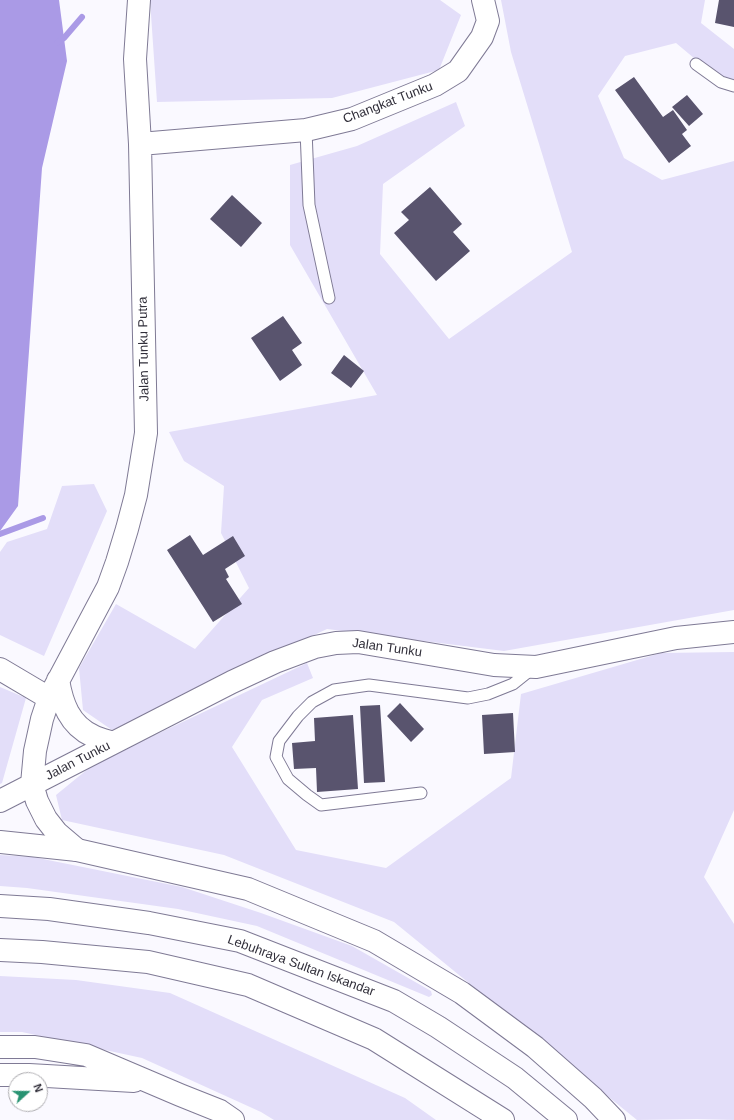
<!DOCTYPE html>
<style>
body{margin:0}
#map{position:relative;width:734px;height:1120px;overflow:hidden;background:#faf9ff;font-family:Helvetica,sans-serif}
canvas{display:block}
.north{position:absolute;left:8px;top:1072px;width:40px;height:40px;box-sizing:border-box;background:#fff;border:1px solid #adacb0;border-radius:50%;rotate:69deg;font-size:11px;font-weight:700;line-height:16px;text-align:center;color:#312f3a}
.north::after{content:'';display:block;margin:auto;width:14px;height:18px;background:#289372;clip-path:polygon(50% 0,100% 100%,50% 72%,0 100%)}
</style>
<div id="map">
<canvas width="734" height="1120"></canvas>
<div class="north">N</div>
</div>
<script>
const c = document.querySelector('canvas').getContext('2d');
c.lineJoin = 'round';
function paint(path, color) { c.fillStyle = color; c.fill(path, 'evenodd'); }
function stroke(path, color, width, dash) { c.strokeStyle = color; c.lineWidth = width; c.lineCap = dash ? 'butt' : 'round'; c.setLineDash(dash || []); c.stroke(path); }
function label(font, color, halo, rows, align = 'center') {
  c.font = font + ' Helvetica,sans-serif'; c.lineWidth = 4; c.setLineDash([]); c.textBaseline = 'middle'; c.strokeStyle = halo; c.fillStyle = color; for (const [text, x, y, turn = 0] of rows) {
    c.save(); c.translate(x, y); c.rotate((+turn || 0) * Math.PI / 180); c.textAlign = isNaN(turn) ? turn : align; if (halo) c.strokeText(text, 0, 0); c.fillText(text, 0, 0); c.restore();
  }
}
paint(new Path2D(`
 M150,0h290l21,15 -22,55 -107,28 -175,4z
 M501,0h204l-4,23 33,26v33l-27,-13 -31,-26 -51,13 -27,40 26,62 38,22 72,-19v449l-230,41 -177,-22 -215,101 -29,-20 -4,-42 37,-64 79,45 54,-61 -28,-55 3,-47 -40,-25 -15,-29 208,-37 -87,-150v-80l67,-19 99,-44 9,24 -82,58 -3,70 69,85 123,-87 -61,-200z
 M94,484l13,27 -63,145 -44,-21v-83l7,-10 40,-13 15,-43z
 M734,652v158l-30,67 30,47v196l-37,-1 -60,1 -243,-198 -170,-67 -162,-35 -6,-25 38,-31 213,-101 6,15 -51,22 -30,47 64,103 90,18 125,-90 10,-84 140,-41z
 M0,687l26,11 -24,85 -2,1z
 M0,855l33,2 149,30 79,26 91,33 79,45 1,4 -3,2 -172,-71 -79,-17 -151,-21 -27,-2z
 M0,976l76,4 94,13 235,105 31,22h-162l-13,-8 -119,-54 -120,-26h-22z`), '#e3def9');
paint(new Path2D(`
 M0,0h59l8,61 -25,107 -24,338 -18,25z`), '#aa9ae6');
stroke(new Path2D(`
 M58,42l6,-4 18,-21
 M0,534l43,-16`), '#aa9ae6', 6);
paint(new Path2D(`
 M719,0h15v27l-19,-4z
 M634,77l29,40 10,-7 14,20 -5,4 9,12 -22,17 -54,-73z
 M687,95l16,19 -14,12 -17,-19z
 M430,187l32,37 -9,8 17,19 -34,30 -42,-48 15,-13 -8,-8z
 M232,195l30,28 -21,24 -31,-28z
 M283,316l19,27 -10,7 10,15 -22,16 -29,-43z
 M344,355l20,16 -13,17 -20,-15z
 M190,535l13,20 30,-19 12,20 -20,13 4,8 -3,2 16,25 -29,18 -46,-72z
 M400,703l24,26 -13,13 -24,-26z
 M380,705l5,77 -21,1 -4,-77z
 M513,713l2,39 -31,2 -2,-39z
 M353,715l5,74 -41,3 -1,-24 -22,1 -2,-26 23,-2 -1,-23z`), '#59546e');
const lane = new Path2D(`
 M696,64l25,18 13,4
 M306,130l3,75 20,93
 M421,793l-100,12 -14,-10 -19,-16 -12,-22 3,-16 19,-25 14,-14 22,-12 35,-5 99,13 20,-4 25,-10 20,-16`);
const street = new Path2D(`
 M140,144l166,-14 46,-11 83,-34 23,-14 24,-34 6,-16 -5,-21
 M0,669l49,29
 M58,680c4,23 11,45 35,56 6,3 14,5 20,7
 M0,801l232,-119 43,-20 40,-15 21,-4 22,-1 136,23 42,2 140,-29 58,-6
 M77,850l-20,-17 -11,-14 -9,-18 -5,-17 3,-33 7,-32 7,-21 59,-111 9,-25 10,-33 9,-34 10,-62 -6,-289 -5,-85 4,-59`);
const secondary = new Path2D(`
 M0,1047h35l51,8 94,40 40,16 13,9
 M0,1075h29l105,6`);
const primary = new Path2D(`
 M0,842l77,8 171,39 126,52 88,52 73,54 58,51 21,22
 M0,906l49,3 100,14 91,18 154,60 44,26 77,51 51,42
 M0,950l42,2 106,10 100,23 126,54 129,81`);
stroke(lane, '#7f7a95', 13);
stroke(street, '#7f7a95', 24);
stroke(secondary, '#7f7a95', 24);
stroke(primary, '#7f7a95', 24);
stroke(lane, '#fff', 11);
stroke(street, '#fff', 22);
stroke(secondary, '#fff', 22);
stroke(primary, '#fff', 22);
label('13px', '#312f3a', '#fff', [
 ["Changkat Tunku",388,103,-21],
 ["Jalan Tunku Putra",144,349,-91],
 ["Jalan Tunku",387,648,8],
 ["Jalan Tunku",78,761,-27],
 ["Lebuhraya Sultan Iskandar",301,966,20]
]);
</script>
